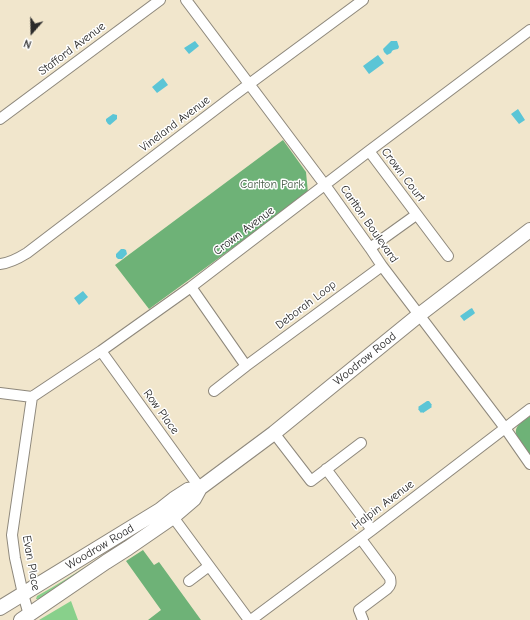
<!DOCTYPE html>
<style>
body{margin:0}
#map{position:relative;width:530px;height:620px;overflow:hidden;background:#f1e6cc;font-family:"Comic Neue",sans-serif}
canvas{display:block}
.north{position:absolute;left:12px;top:12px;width:40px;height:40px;-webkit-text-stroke:3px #fff;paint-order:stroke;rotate:200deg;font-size:11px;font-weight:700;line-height:16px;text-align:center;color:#2b2b2b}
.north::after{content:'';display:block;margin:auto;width:14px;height:18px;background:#2b2b2b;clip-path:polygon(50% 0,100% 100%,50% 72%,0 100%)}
</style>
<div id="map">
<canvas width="530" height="620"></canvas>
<div class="north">N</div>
</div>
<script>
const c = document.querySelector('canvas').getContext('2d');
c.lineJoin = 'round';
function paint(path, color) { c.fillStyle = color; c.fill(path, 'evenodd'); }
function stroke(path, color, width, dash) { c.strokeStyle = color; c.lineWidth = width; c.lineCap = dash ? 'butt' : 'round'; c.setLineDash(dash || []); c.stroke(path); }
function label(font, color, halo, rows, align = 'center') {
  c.font = font + ' "Comic Neue",sans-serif'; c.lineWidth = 3; c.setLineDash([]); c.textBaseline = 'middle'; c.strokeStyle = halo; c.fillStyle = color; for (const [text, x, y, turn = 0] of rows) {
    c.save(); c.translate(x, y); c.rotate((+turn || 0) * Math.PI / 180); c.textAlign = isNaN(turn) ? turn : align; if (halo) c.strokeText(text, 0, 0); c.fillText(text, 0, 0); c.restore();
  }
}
paint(new Path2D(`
 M147,524l2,1 -96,65 -14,9h-3l1,-3c38,-21 75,-46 110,-72z
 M71,601l7,19h-39z`), '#88d08b');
paint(new Path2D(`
 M283,140l23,32 2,21 -159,116 -34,-44z
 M530,416v39c-4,-5 -16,-19 -14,-25 1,-6 9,-10 14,-14z
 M143,550l11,15 5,-3 42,58h-53l13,-10 -35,-49z`), '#6eb277');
paint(new Path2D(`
 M195,41l4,5 -10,8 -5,-6z
 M391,41h6l2,6 -1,2c-4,1 -5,0 -7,4l-4,2 -3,-3 -1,-3z
 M378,55l6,8 -15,11 -6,-8z
 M163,78l5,7 -11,8 -5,-6z
 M518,109l7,11 -6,4 -8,-10z
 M113,114l4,1v4l-7,6 -2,-1 -2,-3v-2z
 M121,249h3l2,1 1,4 -5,5h-4l-2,-2v-3z
 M83,291l5,6 -9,8 -5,-7z
 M472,308l3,5 -1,1 -10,7 -4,-5 10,-7z
 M427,401h2l3,4 -1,1 1,1 -9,6 -1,-1 -1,1 -3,-4 1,-1 -1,-1z`), '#5bc5d6');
const street = new Path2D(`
 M186,0l139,185 45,63 12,18 123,162 25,36
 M0,119l160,-119
 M369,151l79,105
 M370,248l46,-33
 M0,264c10,-1 19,-6 27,-11l206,-157 130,-96
 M191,287l55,79
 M101,351l99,137
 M214,391l32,-25 136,-100
 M0,393l32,4 69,-46 90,-64 178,-136 161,-121
 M274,433l37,48 50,-38
 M326,469l46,61
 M173,517l76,103
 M361,539l29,39c1,5 1,7 -3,11l-28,21 4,10
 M189,581l20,-15
 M29,615l-6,-21 -8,-36 -3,-23 20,-138
 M251,620l121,-90 158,-121`);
const secondary = new Path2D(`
 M0,608l160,-98 14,-11 14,-9 12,-2 74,-55 145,-118 111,-85
 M21,620l85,-58 22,-14 45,-31 21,-18 6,-11`);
stroke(street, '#8e887c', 12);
stroke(secondary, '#8e887c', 16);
stroke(street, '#fff', 10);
stroke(secondary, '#fff', 14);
label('12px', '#2b2b2b', '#fff', [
 ["Stafford Avenue",72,49,-37],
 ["Vineland Avenue",175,124,-37],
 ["Crown Court",403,175,53],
 ["Carlton Boulevard",369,224,55],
 ["Crown Avenue",244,231,-37],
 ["Deborah Loop",306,305,-37],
 ["Woodrow Road",365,359,-39],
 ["Row Place",161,412,54],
 ["Halpin Avenue",383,505,-37],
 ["Woodrow Road",100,547,-31],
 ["Evan Place",31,563,80]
]);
label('12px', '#475d48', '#fff', [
 ["Carlton Park",272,185]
]);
</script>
